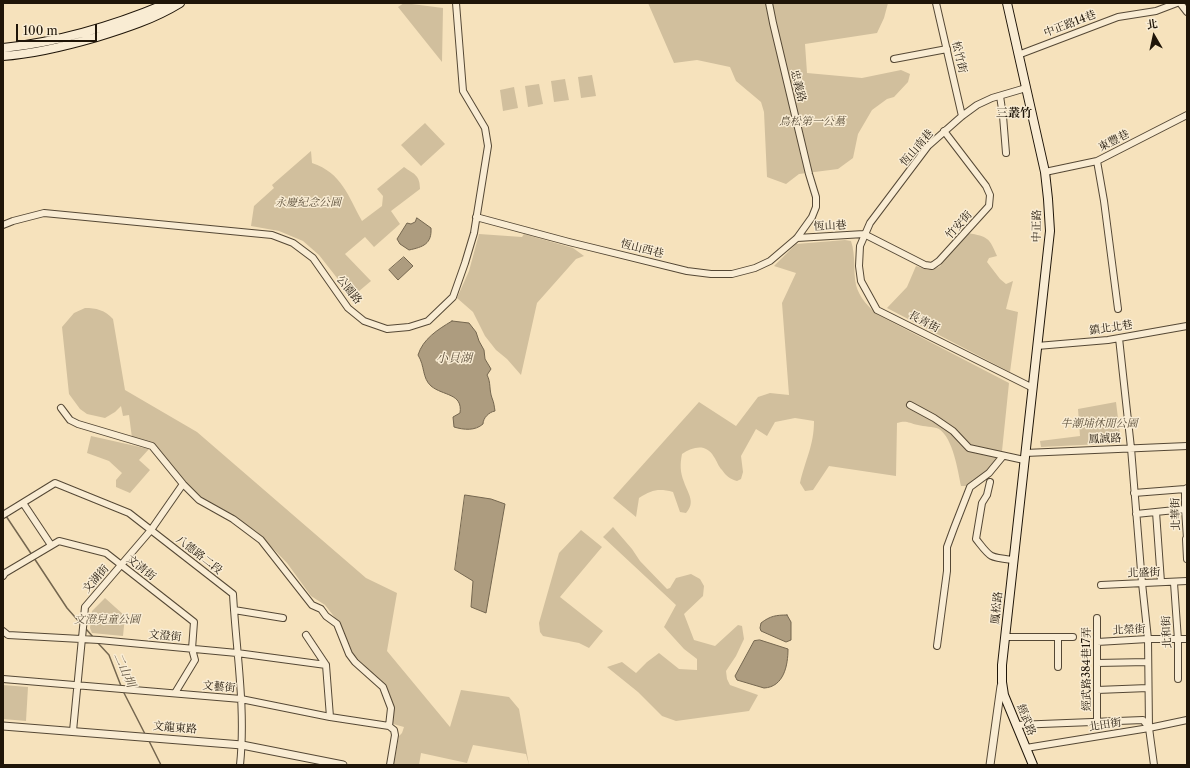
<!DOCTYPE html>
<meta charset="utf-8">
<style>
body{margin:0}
#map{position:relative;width:1190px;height:768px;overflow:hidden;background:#f6e2bc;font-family:"Libre Caslon Text","Noto Serif TC",serif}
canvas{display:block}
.frame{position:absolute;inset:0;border:4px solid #1f1508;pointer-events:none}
.north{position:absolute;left:1134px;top:16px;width:40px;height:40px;-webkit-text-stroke:3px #f9ecd3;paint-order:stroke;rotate:351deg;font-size:11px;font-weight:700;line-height:16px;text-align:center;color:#1f1508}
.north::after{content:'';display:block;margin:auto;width:14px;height:18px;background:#1f1508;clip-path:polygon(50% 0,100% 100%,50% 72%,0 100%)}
.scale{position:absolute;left:16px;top:24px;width:81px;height:18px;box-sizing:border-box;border:2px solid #1f1508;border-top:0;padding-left:5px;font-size:12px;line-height:14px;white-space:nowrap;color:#1f1508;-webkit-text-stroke:3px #f9ecd3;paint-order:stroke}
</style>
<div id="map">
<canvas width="1190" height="768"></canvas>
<div class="frame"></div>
<div class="north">北</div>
<div class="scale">100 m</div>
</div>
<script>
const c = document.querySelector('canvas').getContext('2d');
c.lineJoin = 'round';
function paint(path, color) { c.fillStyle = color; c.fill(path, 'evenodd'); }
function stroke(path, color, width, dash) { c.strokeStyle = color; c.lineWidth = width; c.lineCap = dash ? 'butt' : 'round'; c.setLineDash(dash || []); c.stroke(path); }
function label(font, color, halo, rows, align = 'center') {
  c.font = font + ' "Libre Caslon Text","Noto Serif TC",serif'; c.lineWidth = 3; c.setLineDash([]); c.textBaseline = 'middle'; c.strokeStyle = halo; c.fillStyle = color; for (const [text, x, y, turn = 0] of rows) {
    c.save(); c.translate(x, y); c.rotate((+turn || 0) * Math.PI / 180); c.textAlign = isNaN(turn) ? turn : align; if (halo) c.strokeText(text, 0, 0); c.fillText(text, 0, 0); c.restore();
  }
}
paint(new Path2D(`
 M404,3l39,5 -1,54 -44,-55z
 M648,3h240l-4,15 -7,15 -72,11 2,29 55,5 39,-8 9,4 -2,8 -14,15 -7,2 -15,11 -14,24 -5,24 -15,11 -39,5 -13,10 -19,-7 -3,-65 -3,-10 -25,-21 -6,-14 -33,-7 -23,3z
 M592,75l4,21 -15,2 -3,-21z
 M565,79l4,21 -15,2 -3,-21z
 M539,84l4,20 -15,3 -3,-21z
 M514,87l4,21 -15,3 -3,-21z
 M425,123l20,21 -24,22 -20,-21z
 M311,151l1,12c30,10 36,33 50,58l20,-15 1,-10 -6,-7 27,-22c10,7 16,8 16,22l-29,22 9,13 -26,23 -9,-10 -20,17 26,27 -19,16 -33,-42 -16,-14 -24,-10 -28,-5 3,-20 20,-18 -2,-3z
 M968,233c20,4 21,4 29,23l-8,2 -2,4 13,17 6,5 7,-3 -7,28 12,3 -8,60 -123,-64 20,-21 9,-21 12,4 11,-3z
 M479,234l43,3 2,-3 49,14 11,8 -8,3 -39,44 -16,72 -14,-16 -11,-9 -11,-14 -12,-24 -16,-14 12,-27z
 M845,240l6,1c5,15 2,30 5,44 3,12 13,23 22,30l131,68 -7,68 -17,23 -17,12h-7c-3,-15 -8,-48 -22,-57 -6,-3 -15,-2 -21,-4 -10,-2 -11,-5 -21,-2l-1,53 -67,-10 -16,24 -8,1 -5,-8c5,-23 14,-37 14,-62l-19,-3 -20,4 -8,14 -11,-7 -15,27 2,16 -2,7 -4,2c-7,-2 -11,-5 -15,-11 -4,-4 -5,-9 -8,-13 -8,-14 -21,-10 -32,-3 -2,10 -2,18 2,28 4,12 12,20 2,31l-6,-1 -7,-20c-15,-4 -21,-2 -34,6l-3,19 -23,-19 86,-96 37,24 22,-29 12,-4 19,2 -7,-92 14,-30 -22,-7 22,-22z
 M85,308c11,0 20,2 28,11l12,71 72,42 169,146 31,15 -10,58 63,76 11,-37 48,7 10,12 10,56 -3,-11 -53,-9 -6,18 -46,-10 -2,12h-24l-1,-2 5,-27 3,-3 2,-6 -11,-3v-16l-7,-21 -34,-34 -16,-34 -11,-14 -14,-9 -24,-33 -31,-32 -55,-34 -11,-8 -36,-44 -22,-7 -3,-23 -6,1 -2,-10 -6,6 -10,6 -18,-4 -7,-5 -11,-15 -7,-67 12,-14z
 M1116,402l5,41 -80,4 -1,-6 40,-5 -2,-27z
 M91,436l58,13 -10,11 11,10 -20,23 -14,-6v-7l6,-7 -13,-12 -22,-8z
 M613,527l19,22 8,12 27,28 3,-1 6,-10 15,-4 9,5 4,7 -1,10 -19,18 10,26 21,6 23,-21 4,1 2,13 -8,17 -10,15 1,8 3,6 28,10 -9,16 -73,10 -14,-5 -24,-24 -31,-25 15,-5 14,11 11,-11 12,-9 20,16 18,1v-11l-13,-10 -20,-22 12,-22 -73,-68z
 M581,530l21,17 -42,50 43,34 -14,17 -10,-5 -36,-7 -3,-4 -1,-9 20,-70z
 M105,598l20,18 -2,20 -31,-3 -2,-5 2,-17z
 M3,685l25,2 -2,34 -23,-2z`), '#d1bf9d');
const water = new Path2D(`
 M417,218l14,10c1,16 -8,19 -22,22l-9,-6 -3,-5 10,-16 4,1 4,-2z
 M404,257l9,9 -15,14 -9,-10z
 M452,321l17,2 7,9 3,9 5,9 1,9 6,10 -4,6c4,7 2,15 5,23 2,5 2,7 3,13 -6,1 -12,7 -12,13 -8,7 -19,6 -29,3l-1,-10 7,-4c3,-20 -17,-17 -29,-27 -9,-8 -6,-20 -13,-31 5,-16 19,-25 34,-34z
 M465,495l26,4 14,5 -19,109 -15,-6 2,-26 -18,-11z
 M787,615l4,7v18l-5,2 -25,-11 -1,-3 1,-5c9,-7 15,-8 26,-8z
 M760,640l28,9c0,16 -4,38 -24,39l-27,-8 -2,-4 19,-35z`);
paint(water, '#ad9c7f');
stroke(water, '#74664f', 1);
stroke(new Path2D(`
 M6,516l26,39
 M34,558l33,50 15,17
 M86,629l8,9
 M97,642l12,13 12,31
 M123,691l22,43
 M148,739l13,26`), '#74664f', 1.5);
const minor = new Path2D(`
 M936,3l26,113
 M1180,3l7,9
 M1018,55l100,-38 38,-6 21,-8
 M894,59l53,-10
 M1026,88l-34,10 -15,7 -15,11 -34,30 -58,77 -10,23 -1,20 2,15 16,29 156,78
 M1000,96l3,20 3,37
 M1097,161l7,40 14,108
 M1045,172l52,-11 90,-46
 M476,217l93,25 118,29 24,3h21l23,-6 15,-7 27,-23 15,-21 4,-10v-10l-7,-23 -36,-151 -4,-20
 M3,225l10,-4 31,-8 228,22 21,8 20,15 35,50 16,13 23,8 22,-2 19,-6 25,-24 12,-34 9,-30 14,-87 -3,-18 -22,-37 -7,-88
 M864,234l61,31 7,1 7,-5 50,-55 1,-11 -4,-9 -42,-55
 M797,238l67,-4
 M1119,338l12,110 11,135 6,56 1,89 5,37
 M1037,346l71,-6 79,-14
 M910,405l24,13 19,13 16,17 55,12
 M61,408l9,12 8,4 74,22 31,38 16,16 34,19 28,21 51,65 9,4 5,7 11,8 12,30 6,8 28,25 8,21 -2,18
 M1025,453l162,-7
 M990,482l-3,13 -5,8 -6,36c15,19 12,18 37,21
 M1187,489h-2v20l2,30
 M1134,493l51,-4 2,-1
 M23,503l28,42
 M1156,512l5,70
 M1136,514l49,-5
 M3,515l52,-32 74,30 104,81c3,56 13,114 7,171
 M1186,539l1,20
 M3,576l2,-3 54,-32 47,12 88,69 -2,27 3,11 -20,33
 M1174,583l4,57v39
 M1101,585l86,-4
 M234,610l49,8
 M1097,618v103
 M3,631l5,4 91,5 138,13 89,12
 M306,635l20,30 4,52
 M1005,637h68
 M1058,637v30
 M1097,642l51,-3h39
 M937,646l10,-75v-24l7,-19 16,-41 19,-14 14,-17
 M1097,663l51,-1
 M3,679l238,20 89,18 59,9 5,4 1,5 -5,30
 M1097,690l51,-2
 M1016,725l127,-5 6,8
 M73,731l12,-124 66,-77 32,-46
 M1026,748l123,-20 38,-8`);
const tertiary = new Path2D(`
 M3,726l239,19 101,20
 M990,765l11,-79`);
const secondary = new Path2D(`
 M1007,3l38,169 3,27 2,32 -48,434v17l2,13 29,70
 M3,48c56,-6 113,-23 165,-45
 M3,56c32,-2 63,-10 94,-19 29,-9 57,-18 83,-34`);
stroke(minor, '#554835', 8);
stroke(tertiary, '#554835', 9);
stroke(secondary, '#1f1508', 10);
stroke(minor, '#f9ecd3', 6);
stroke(tertiary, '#f9ecd3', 7);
stroke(secondary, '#f9ecd3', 8);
label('11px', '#1f1508', '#f9ecd3', [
 ["中正路14巷",1070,24,-21],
 ["松竹街",959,57,77],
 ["忠義路",798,86,76],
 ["東豐巷",1114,141,-27],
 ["恆山南巷",917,148,-49],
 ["竹安街",959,225,-48],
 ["恆山巷",830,226,-3],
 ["中正路",1037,226,-89],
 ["恆山西巷",642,249,14],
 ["公園路",349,290,51],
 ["長青街",924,322,27],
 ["鎮北北巷",1111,328,-8],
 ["鳳誠路",1105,439,-2],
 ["北華街",1176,514,-91],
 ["八德路二段",199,555,38],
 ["文清街",141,568,38],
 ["北盛街",1144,573,-2],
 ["文湖街",96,579,-49],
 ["鳳松路",997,608,-84],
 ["北榮街",1129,630,-3],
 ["北和街",1167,632,-93],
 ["文澄街",165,636,5],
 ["經武路384巷17弄",1087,669,-90],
 ["文藝街",219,687,5],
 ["經武路",1026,720,68],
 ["北田街",1105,725,-9],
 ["文龍東路",175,728,5]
]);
label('italic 11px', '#5d503c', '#f9ecd3', [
 ["鳥松第一公墓",812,122],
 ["永慶紀念公園",308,203],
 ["牛潮埔休閒公園",1099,424],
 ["文澄兒童公園",107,620]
]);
label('bold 12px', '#1f1508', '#f9ecd3', [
 ["三叢竹",1014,114]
]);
label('italic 12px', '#5f523e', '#f9ecd3', [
 ["小貝湖",454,359],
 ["二山圳",124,670,66]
]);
</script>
